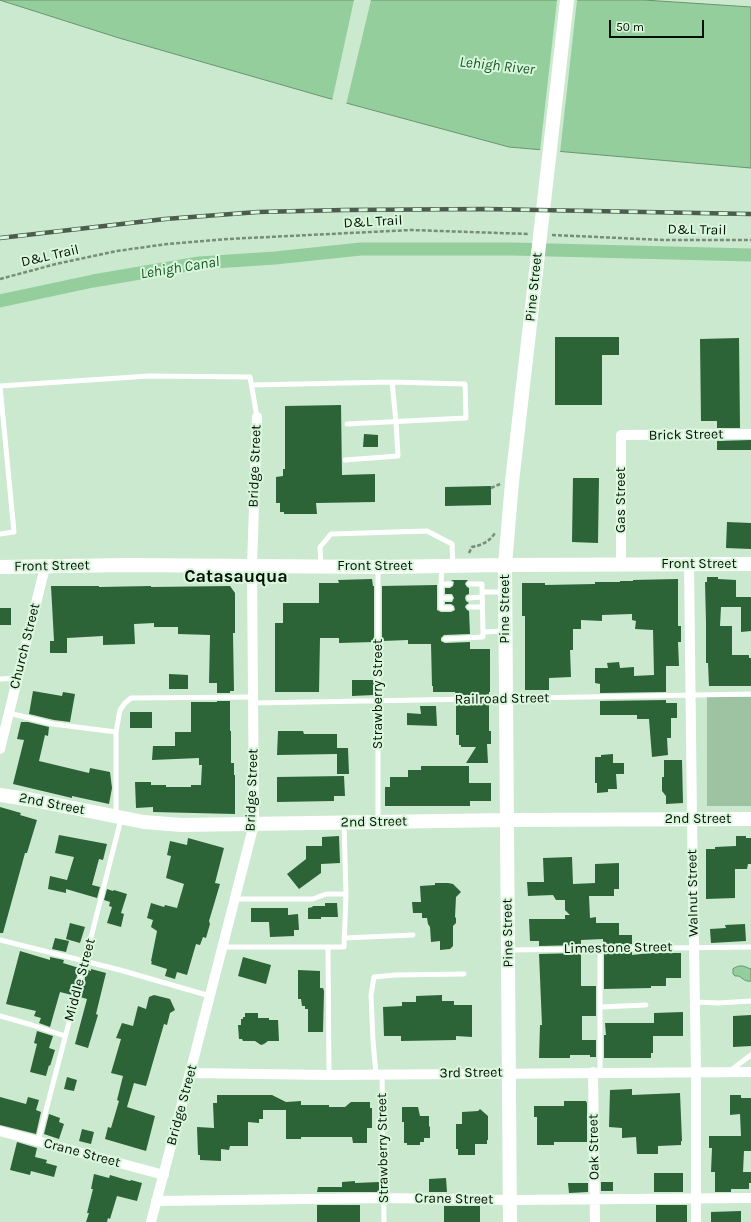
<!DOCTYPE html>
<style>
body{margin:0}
#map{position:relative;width:751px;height:1222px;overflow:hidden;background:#cbe9ce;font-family:Karla,sans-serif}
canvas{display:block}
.scale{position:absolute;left:609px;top:20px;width:95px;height:18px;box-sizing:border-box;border:2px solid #061007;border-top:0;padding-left:5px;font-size:12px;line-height:14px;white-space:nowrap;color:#061007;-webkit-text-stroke:3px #d8f7db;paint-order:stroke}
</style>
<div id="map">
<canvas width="751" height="1222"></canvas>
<div class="scale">50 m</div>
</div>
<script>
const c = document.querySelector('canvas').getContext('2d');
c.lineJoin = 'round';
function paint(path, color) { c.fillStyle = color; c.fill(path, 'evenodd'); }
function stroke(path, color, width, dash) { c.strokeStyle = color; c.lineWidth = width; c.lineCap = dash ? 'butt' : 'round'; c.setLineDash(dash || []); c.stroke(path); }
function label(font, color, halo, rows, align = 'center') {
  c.font = font + ' Karla,sans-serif'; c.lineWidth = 4; c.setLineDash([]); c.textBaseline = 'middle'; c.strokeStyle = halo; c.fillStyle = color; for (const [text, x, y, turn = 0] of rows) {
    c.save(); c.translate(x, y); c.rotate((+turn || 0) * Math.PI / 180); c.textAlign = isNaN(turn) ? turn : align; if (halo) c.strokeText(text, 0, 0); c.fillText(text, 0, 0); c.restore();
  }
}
paint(new Path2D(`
 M707,697h44v109h-44z`), '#9dc3a2');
const water = new Path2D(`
 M0,0h644l107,7v161l-242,-21 -185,-50 -205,-59z
 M739,966h4l8,3v12c-5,1 -8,-2 -12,-5h-4l-2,-2v-5z`);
paint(water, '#94ce9c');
stroke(water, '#69956f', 1);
paint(new Path2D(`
 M354,0h17l-25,105 -14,-4z
 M557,0h20l-17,153 -20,-2z`), '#cbe9ce');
stroke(new Path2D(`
 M0,301l93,-20 106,-18 76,-5 86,-9h151l239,6`), '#94ce9c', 13);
paint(new Path2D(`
 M555,337h64v18h-17v50h-47z
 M739,338l1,90h-23v-7h-16l-1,-82z
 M341,405l1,70 33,-1v28l-59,1 1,11h-33v-2h-4v-9h-4v-26l7,-1v-7h2v-63z
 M364,434l14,1v12h-15z
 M751,440v10h-34v-9z
 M573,478h26l-1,65 -26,-1z
 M491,486v19l-46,1v-19z
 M727,522l24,1v26l-25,-1z
 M707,577h11v2l18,1v17h15v34l-10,1v-25h-20l-1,19h12v29h17v3h2v28h-42l-1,-23h-2v-41l-1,-40h2z
 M372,579l1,7h1v56l-35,1v-5h-19l-1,54h-44v-69h8v-20h36v-20h20l-1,-3z
 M678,579v47h3v16h-3l1,24h-13v26l-66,1v-9l-5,-1v-15h13l-1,-5 12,-1 1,6 14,-1v9l20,-1 -1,-45 -18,-1 1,-8 -4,-1v-6l-30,1v6l-21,-1v9h-8v21h-3l1,27 -22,1v12h-24v-74h-3v-33h23v2l50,-1v-2h25v-1h13v-1z
 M451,580h17l-2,2 -1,2 2,3 2,1v6l-3,1 -1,3 1,3 3,2 -3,2 -1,2 2,3 2,1 1,23 -26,1 -3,3v3l4,2 25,-1v7h20v43h-1v3h-33l-1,-3h-22v-6h-1l-1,-42h-23v-4l-26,1v-55l55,-1v25l4,2h10l4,-2 -1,-4 -3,-2h-6v-2h7l2,-4 -2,-4h-7v-6h5l3,-2 1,-4z
 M51,586h48v1l52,-1v1l79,-1 5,7v40h-2l1,58h-4v2h-13v-10h-8l1,-48 -32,-1v-7h-24v-4l-20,1 1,20 -32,1v-9l-36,2v15h-17v-12h4z
 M0,608h11v17h-11z
 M169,674l19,1v14h-19z
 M352,680h22v15l-22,1z
 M33,691l29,5 1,-4 12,2 -5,28 -16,-2 -25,-6z
 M666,700v3h11v15h-6v20h-4l1,17 -16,2 -3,-38h-12v-4h-37v-14z
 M217,701h13v30h1v32h3v12h1v39l-82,-2v-5l-17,1 -1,-26h16v3h15v2h25v-2h10l1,-20h-3v-7l-47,2 1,-14h22v-14h16v-30h26z
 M456,703h33v28h2v13h-4l1,19h-22l10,-16h-15v-2h-2v-10h-3z
 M420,706h16l1,20 -30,-1v-12l14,1z
 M130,712h22v16h-22z
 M21,722h7l21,5 -1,9 -3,-1 -6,26 50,12 1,-5 20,4 2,16 -3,16 -37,-8v2l-59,-14 11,-44 -7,-1z
 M278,731h25l1,3h33v14h11l1,26h-12v-20l-60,1z
 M613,754v9h11v11h-8l1,15h-9v3l-11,1v-10h-2v-26h6v-2z
 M664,760h18l1,43 -17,1v-8l-4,-5v-14h2z
 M421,766h48v17h22v18h-21v5h-85v-19h5v-10h18v-7h13z
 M344,776l1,20h-11v5l-57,1v-25z
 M0,807l21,6 -1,2 17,5 -10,33h-2l-22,80h-3z
 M59,835l48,9 -4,16 -4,-1 -7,26 8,2 -3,11 -31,-9v4l-18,-4 2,-13 17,4 7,-23 -19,-4z
 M339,836l1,27 -19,1v9l-22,16 -12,-15 19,-15v-13h16v-9z
 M736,836h10v2h5v26h-3l-1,5h-12v29l-29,1v-50h9v-2l21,-1z
 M188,838l36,10 -9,35 5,1 -11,37 1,3 -4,14 -3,-1 -3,8 -4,-1 -9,31 -10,-3 -2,7 -10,-3 2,-7 -16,-5 1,-2 -1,-1 6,-30 -6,-4 2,-7 -6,-2 4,-15 13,4 1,-2 12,3 7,-24 -18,-6 5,-22 -4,-1 3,-14 17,4z
 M572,857l1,27 22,-1v-19l24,-1v26h-5v7h-25l1,22 6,-1v6h23v12h13v9l-29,1v-6l-22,1v5l-42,1v-5h-9l-1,-22h36v-4h5l-5,-5v-10h-9l-3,-5 -25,1 -1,-14h17l-1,-24z
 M435,883h13l5,1 8,8 -5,5 -1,20 1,1v5l-3,3v20l-3,3 -10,1v-9l-9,1 -1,-15 -2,-3 -1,-6h-5v-5h-9l-1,-11h9l-1,-16 15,-1z
 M107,889l6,2 1,-1 13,4 -6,19 3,1 -3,13 -14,-4 5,-16 -3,-1 1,-4 -6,-2z
 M325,903h12l1,14h-17v2h-13v-11l5,-1 -1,-1h13z
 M251,908h37v7l10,-1 1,16h-5v6l-24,1 -1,-15h-18z
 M70,923l15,4 -5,16 -14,-4z
 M745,924l1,17 -35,2 -1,-14 16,-1 -1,-3z
 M55,938l14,3 -3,11 -14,-3z
 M20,951l30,9v-3l14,3 -1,3 16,5 -7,27 -12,-3 -10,35 -11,-4 2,-5 -7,-2 2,-5 -30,-7z
 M632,952v3l18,-2h31v25h-15v8h-15v2l-47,1v-36z
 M581,953v33h15v30h-14v24h14v17h-6v-2h-20v3h-31l1,-33h2l-3,-71z
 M243,957l28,8 -5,19 -28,-8z
 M91,969l15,4 -10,41 2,1 -10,33 -13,-4 12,-45 -7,-2 7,-27 4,1z
 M298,970l22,1v17h3l1,3 -1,41h-15v-23h-3v-3h-3l-1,-7h-3z
 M154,995l16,4 5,11 -5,3 -3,12 -3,-1 -18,62 -12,-3 -7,24 28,9 -9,35 -41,-12 3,-12 3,1 8,-27 -2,-1 6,-24 -12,-3 10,-34 -5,-1 6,-15 11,3 5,-20 8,3 3,-12z
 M442,995v6h12v4h18v32l-16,-1v4l-55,1v-5h-17l-1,-29 19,-1v-4h14v-6z
 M683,1012v24h-30v17h-2v5h-47v-23h2l-1,-12h49v-10z
 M245,1013h13v5h11v2h9l1,21h-11l-4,3 -3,1 -6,-4h-12l-1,-2h-3l-1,-14h3v-6h2v-2h2z
 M751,1015v31l-18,1v-31z
 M37,1031l16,5 -4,12 6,2 -5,16 -1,-1 -3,11 -16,-4 7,-28 -3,-1z
 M67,1077l10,3 -3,11 -10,-2z
 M632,1089v6l48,-2 2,48h-1v4l-23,1v8h-21l-1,-17 -14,1v-10l-13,-1 1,-37z
 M217,1095h55l14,7 15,-1v4h28v2h16l6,-5h19v6h2v20h-5v15h-14l-1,-6h-51v2h-15v-29h-23v9h-4v4l-11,-1v24h-18l-1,4 -8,-1v12l-21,-1v-5h-2l-1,-28 17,1 -1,-25h4z
 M730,1095h11v3h10v53h-7l-1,21h8v11h-2v6h-18v3h-16v-20h-4l1,-24h-3v-12h32l-1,-22 -10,1z
 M0,1097l26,7 2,-7 11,3 -3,10 5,2 -5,22 -36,-9z
 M564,1101h22l1,2v39h-33v3h-17v-28h-3v-11h30z
 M402,1107h16l2,9h9v10l1,1v11h-6v4h-4v3h-13v-2h-3v-21h-2z
 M480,1109l8,7v24h-1v4h-12v11h-17v-6h-2v-25h6v-12l16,-1z
 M49,1114l11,4 -1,4 5,2 -5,15 -15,-5z
 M82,1129l12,3 -3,12 -12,-3z
 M17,1142l20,6 -2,9 12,3 -1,3 11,3 -3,11 -23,-6 -1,4 -20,-5z
 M654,1173h29v19h-29z
 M94,1174l15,4 1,-3 20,6 1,-1 11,3 -5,18 -20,-5 -7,23 -2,-1 -1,4h-21l3,-9h-2l6,-24h-2z
 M446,1178l1,14h-18v-13z
 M355,1181v2l24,-1v10h-62l1,-5h24v-5z
 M601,1182h12v9h-12z
 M568,1183h20v9l-19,1z
 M317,1205h43v17h-43z
 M656,1205h31v17h-31z
 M444,1206h36v16h-36z
 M741,1211v11h-30v-10z`), '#2c6337');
stroke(new Path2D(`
 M552,235l112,5h87
 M0,279l56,-15 61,-13 50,-7 61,-5 183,-9 118,4
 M491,488l9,-4
 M469,553l3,-6c10,-2 17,-5 23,-14`), '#778c79', 2.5, [4, 2]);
stroke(new Path2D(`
 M252,385l140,-3 73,2 1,34 -119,6
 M345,460l53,-4 -2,-34 -4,-40
 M0,534l14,-2 -14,-146 149,-10 101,1 7,40
 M321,565l-1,-18 11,-13 96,-3 25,13 1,21
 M441,584l1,-17
 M450,584h-9v24h10
 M469,584h13l1,48 21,-1
 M482,592h21
 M441,598h9
 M469,598l13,-1
 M469,607h13
 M445,639l38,-2v-5
 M0,679l17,-1
 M253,703l498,-9
 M9,713l44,11 63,8
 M116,816v-84l4,-22 5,-7 6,-5 122,-1
 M378,821v-252
 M235,899h78l13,-5h20
 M344,938l69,-3
 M0,940l120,30 90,26
 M223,947h121l2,-53 -2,-71
 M328,947l1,128
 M600,949v123
 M509,950l242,-3
 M695,1002l23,1 33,-2
 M600,1007l46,-2
 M0,1016l32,9 33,11
 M731,1070l20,-15
 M376,1074l-3,-33 -2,-46 3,-18 21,-2 69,-1
 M382,1074l2,148
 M38,1141l47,-180 36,-142`), '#fff', 5);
stroke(new Path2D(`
 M689,564l3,255 4,254v149
 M621,565v-130l130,-1
 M0,749l45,-182
 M593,1072l2,150
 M190,1073l139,2 422,-3
 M0,1131l164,44
 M156,1201l228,-3 125,2 242,-2
 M151,1222l39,-149 64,-249 -2,-258 5,-149`), '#fff', 10);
stroke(new Path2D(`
 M0,567l128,-2 250,2 127,-2 246,-1
 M0,795l33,5 111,22 37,3 326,-5 244,-1
 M510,1222l-5,-657 7,-83 55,-482`), '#fff', 14);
const rail = new Path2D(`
 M0,238l165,-19 93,-7 86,-2 142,-1 265,5`);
stroke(rail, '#4c5d4e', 4.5);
stroke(rail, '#d8f7db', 3, [9]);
label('14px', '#061007', '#d8f7db', [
 ["D&L Trail",373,222,-3],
 ["D&L Trail",697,230,1],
 ["D&L Trail",50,256,-13],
 ["Pine Street",534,287,-84],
 ["Brick Street",686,435,-1],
 ["Bridge Street",255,466,-88],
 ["Gas Street",621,500,-90],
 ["Front Street",699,564],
 ["Front Street",52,566,-1],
 ["Front Street",375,566],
 ["Pine Street",505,609,-90],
 ["Church Street",25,646,-76],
 ["Strawberry Street",378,694,-90],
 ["Railroad Street",502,699,-1],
 ["Bridge Street",252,790,-88],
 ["2nd Street",52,804,11],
 ["2nd Street",698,819],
 ["2nd Street",374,822,-1],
 ["Walnut Street",693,893,-91],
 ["Pine Street",508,933,-91],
 ["Limestone Street",618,948,-1],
 ["Middle Street",80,980,-75],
 ["3rd Street",471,1073,-1],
 ["Bridge Street",182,1105,-75],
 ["Oak Street",594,1147,-91],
 ["Strawberry Street",383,1148,-91],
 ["Crane Street",82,1153,15],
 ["Crane Street",454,1199,1]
]);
label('italic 15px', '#175527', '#d8f7db', [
 ["Lehigh River",497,66,6],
 ["Lehigh Canal",180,268,-9]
]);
label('bold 18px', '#061007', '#d8f7db', [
 ["Catasauqua",236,577]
]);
</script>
